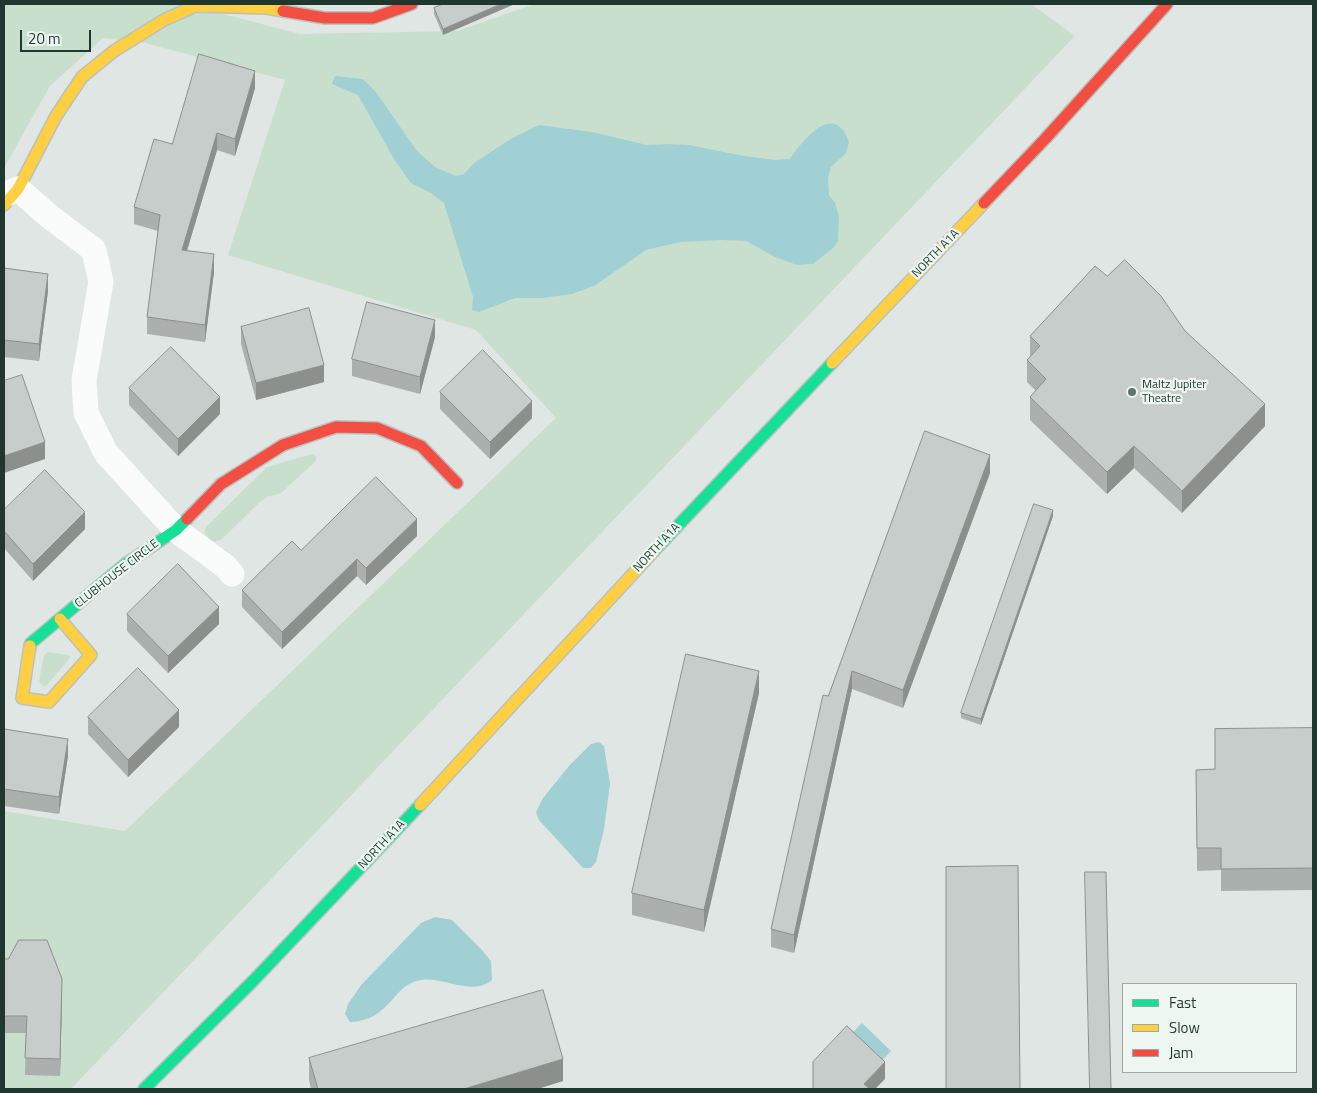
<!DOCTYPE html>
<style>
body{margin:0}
#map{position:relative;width:1317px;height:1093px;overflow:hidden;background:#e0e6e3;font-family:"Titillium Web",sans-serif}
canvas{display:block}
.frame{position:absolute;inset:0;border:5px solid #1f372f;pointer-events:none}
.legend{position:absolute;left:1122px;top:983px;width:175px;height:90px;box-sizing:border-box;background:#edf6f1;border:1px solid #9baaa3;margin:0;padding:6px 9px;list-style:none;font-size:15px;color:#1f372f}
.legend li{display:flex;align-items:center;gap:10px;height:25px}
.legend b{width:25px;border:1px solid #9baaa3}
.scale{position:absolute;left:20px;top:30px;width:71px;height:22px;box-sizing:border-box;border:2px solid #1f372f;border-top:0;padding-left:6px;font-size:15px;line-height:18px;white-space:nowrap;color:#1f372f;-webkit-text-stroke:4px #edf6f1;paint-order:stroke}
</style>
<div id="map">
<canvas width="1317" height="1093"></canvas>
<div class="frame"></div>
<ul class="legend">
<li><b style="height:6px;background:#16e098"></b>Fast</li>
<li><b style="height:6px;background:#ffcf43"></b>Slow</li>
<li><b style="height:6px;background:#f24e42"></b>Jam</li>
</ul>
<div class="scale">20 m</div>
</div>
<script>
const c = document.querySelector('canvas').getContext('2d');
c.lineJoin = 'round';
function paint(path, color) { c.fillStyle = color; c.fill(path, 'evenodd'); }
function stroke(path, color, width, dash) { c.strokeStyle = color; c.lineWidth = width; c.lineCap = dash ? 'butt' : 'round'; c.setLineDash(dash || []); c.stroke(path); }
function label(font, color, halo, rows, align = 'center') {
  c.font = font + ' "Titillium Web",sans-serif'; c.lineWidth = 4.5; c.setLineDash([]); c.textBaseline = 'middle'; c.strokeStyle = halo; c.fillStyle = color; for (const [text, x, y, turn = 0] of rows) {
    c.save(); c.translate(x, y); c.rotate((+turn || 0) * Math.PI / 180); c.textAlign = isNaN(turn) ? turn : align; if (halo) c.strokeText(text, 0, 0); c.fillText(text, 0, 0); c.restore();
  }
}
paint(new Path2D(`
 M4,4h181l115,30 157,-3 78,-27h496l44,32 -1004,1053h-67v-278l121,20 431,-413 -80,-88 -248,-75 57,-175 -140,-37 -42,-5 -53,48 -46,82z
 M312,454l5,3 -2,5 -34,31 -14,4 -6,4 -40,39 -9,2 -8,-10 2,-5 61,-60z
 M48,652l20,3 3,2 -25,29h-3l-4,-5 5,-26z`), '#c9dfce');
paint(new Path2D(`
 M335,76l28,3 13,13 41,59 18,16 21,9 8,-2 10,-11 35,-23 30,-15 53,7 55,13 23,-1 19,1 55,11 31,4 15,-1c8,-12 34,-48 51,-31 4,3 6,10 8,14l-3,11 -15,14 -3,11 1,17 6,8 4,14 -1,24 -4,6 -21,17 -16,1 -22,-8 -29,-16 -25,-1 -41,2 -34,8 -52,36 -22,8 -30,4h-27l-36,14 -7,-2 1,-13 -29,-94 -13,-10 -20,-10 -17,-24 -36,-64 -26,-11z
 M599,742l5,4 6,38 -6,45 -8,33 -5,6h-8l-44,-48 -3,-8 7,-14 26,-32 22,-22z
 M435,917l17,3 29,29 10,12 1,19c-20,17 -48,-4 -71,0 -29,4 -30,41 -71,42l-5,-8 3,-10 14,-20 59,-61z
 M862,1023l29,28 -13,14 -30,-28z`), '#a0d0d4');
const fast = new Path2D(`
 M653,552l179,-189
 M30,646l1,-3 93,-78 52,-35 11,-11
 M144,1089l110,-109 166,-175`);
const slow = new Path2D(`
 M4,205l14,-16 38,-73 26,-39 32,-26 50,-31 31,-14 72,2 16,3
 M832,363l152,-160
 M30,646l-8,52 27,4 42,-47 -31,-36
 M420,805l233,-253`);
const jam = new Path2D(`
 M283,11l42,7h48l39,-14
 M984,203l61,-64 122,-135
 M187,519l34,-35 62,-39 53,-18 41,1 44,18 36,37`);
stroke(fast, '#b9c2be', 14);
stroke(slow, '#b9c2be', 14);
stroke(jam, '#b9c2be', 14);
stroke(new Path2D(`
 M4,195l14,-6 31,27 45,34 7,32 -17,98 2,33 20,40 70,77 49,36 7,8`), '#fafbfb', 25);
stroke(fast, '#16e098', 11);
stroke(slow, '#ffcf43', 11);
stroke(jam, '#f24e42', 11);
paint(new Path2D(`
 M443,4v31l-9,-21v-6z
 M255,88l-20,68 -18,-6 -30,101 27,21 -9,70 -58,-8v-17l11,-86 -24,-7v-17l38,-63z
 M4,268l44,23 -9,70 -35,-4z
 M1107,276l78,55 80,95 -83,87 -48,-45 -27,26 -77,-74v-23l6,-6 -9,-9v-22l3,-3v-21z
 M241,327l83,55 -68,18 -15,-56z
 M435,337l-15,57 -68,-18v-17z
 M129,388l91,26 -42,42 -49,-51z
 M440,392l92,26 -42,41 -50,-50z
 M990,473l-87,235 -51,-19 -58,264 -23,-6v-18l57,-233z
 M4,510l81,19 -52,52 -29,-33z
 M1053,516l-72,209 -20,-7v-5z
 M417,536l-51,49 -9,-9 -75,73 -40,-42v-17l59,-40z
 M127,614l92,10 -51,49 -41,-42z
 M759,693l-55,239 -72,-17v-22z
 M88,717l91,10 -51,50 -40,-43z
 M1313,728v162l-92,1v-21l-24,1 -1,-101 19,-1z
 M4,729l64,27 -9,58 -55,-8z
 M4,959l58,37 -2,80 -35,-1 1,-42h-22z
 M309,1058l254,23 -26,8h-226l-2,-9z`), '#abb0ae');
paint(new Path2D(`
 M501,4h14l-72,31v-6z
 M255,71v17l-20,68v-17z
 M217,133v17l-35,117v-17z
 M214,254v18l-9,70v-17z
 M48,274v17l-9,70v-17z
 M435,320v17l-15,57v-17z
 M324,365v17l-68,18v-17z
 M220,397v17l-42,42v-17z
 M532,401v17l-42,41v-17z
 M1265,404v22l-83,87v-22z
 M45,442v17l-41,14v-17z
 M1134,446v22l-27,26v-22z
 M990,455v18l-87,235v-18z
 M1053,510v6l-72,209v-6z
 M85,512v17l-52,52v-17z
 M417,519v17l-51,49v-17z
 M357,559v17l-75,73v-17z
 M219,607v17l-51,49v-17z
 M759,671v22l-55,239v-22z
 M852,671v18l-58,264v-18z
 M179,710v17l-51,50v-17z
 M68,739v17l-9,58v-17z
 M62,979v17l-2,80v-17z
 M563,1059v22l-26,8h-73z
 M885,1062v17l-10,10h-11v-5z`), '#8b908d');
const building = new Path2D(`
 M443,4h58l-58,25 -9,-21z
 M199,54l56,17 -20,68 -18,-6 -35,117 32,4 -9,71 -58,-8 13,-102 -26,-8 20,-68 18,5z
 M1125,260l36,36 24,35 80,73 -83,87 -48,-45 -27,26 -77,-75 16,-18 -19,-19 13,-14 -10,-10 65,-70 12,10z
 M4,268l44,6 -9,70 -35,-4z
 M367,302l68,18 -15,57 -68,-18z
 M309,308l15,57 -68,18 -15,-56z
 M171,347l49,50 -42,42 -49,-51z
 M483,350l49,51 -42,41 -50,-50z
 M22,375l23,67 -41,14v-75z
 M925,431l65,24 -87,235 -51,-19 -58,264 -23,-6 52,-234 5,1z
 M45,470l40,42 -52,52 -29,-33v-21z
 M376,477l41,42 -51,49 -9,-9 -75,73 -40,-42 50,-49 9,9z
 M1034,504l19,6 -72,209 -20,-6z
 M178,564l41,43 -51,49 -41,-42z
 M686,654l73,17 -55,239 -72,-17z
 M138,668l41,42 -51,50 -40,-43z
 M1313,728v140l-92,1v-21h-24l-1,-78 19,-1v-40z
 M4,729l64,10 -9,58 -55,-8z
 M1018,866l2,223h-74v-222z
 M1085,872h21l5,217h-21z
 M19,940h28l15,39 -2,80 -35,-1 2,-42h-23v-57h4z
 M543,990l20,69 -99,30h-146l-9,-31z
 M847,1026l38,36 -21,22 6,5h-57v-27z`);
paint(building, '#c7cdca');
stroke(building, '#8b908d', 1);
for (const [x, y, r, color] of [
 [1132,392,5,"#63746e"]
]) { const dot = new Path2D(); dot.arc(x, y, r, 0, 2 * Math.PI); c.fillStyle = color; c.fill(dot); stroke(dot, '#edf6f1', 2); }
label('12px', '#1f372f', '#edf6f1', [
 ["NORTH A1A",936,254,-46],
 ["NORTH A1A",657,548,-47],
 ["CLUBHOUSE CIRCLE",117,574,-38],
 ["NORTH A1A",382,845,-47]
]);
label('12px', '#1f372f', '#edf6f1', [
 ["Maltz Jupiter",1142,385],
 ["Theatre",1142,399]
], 'left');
</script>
